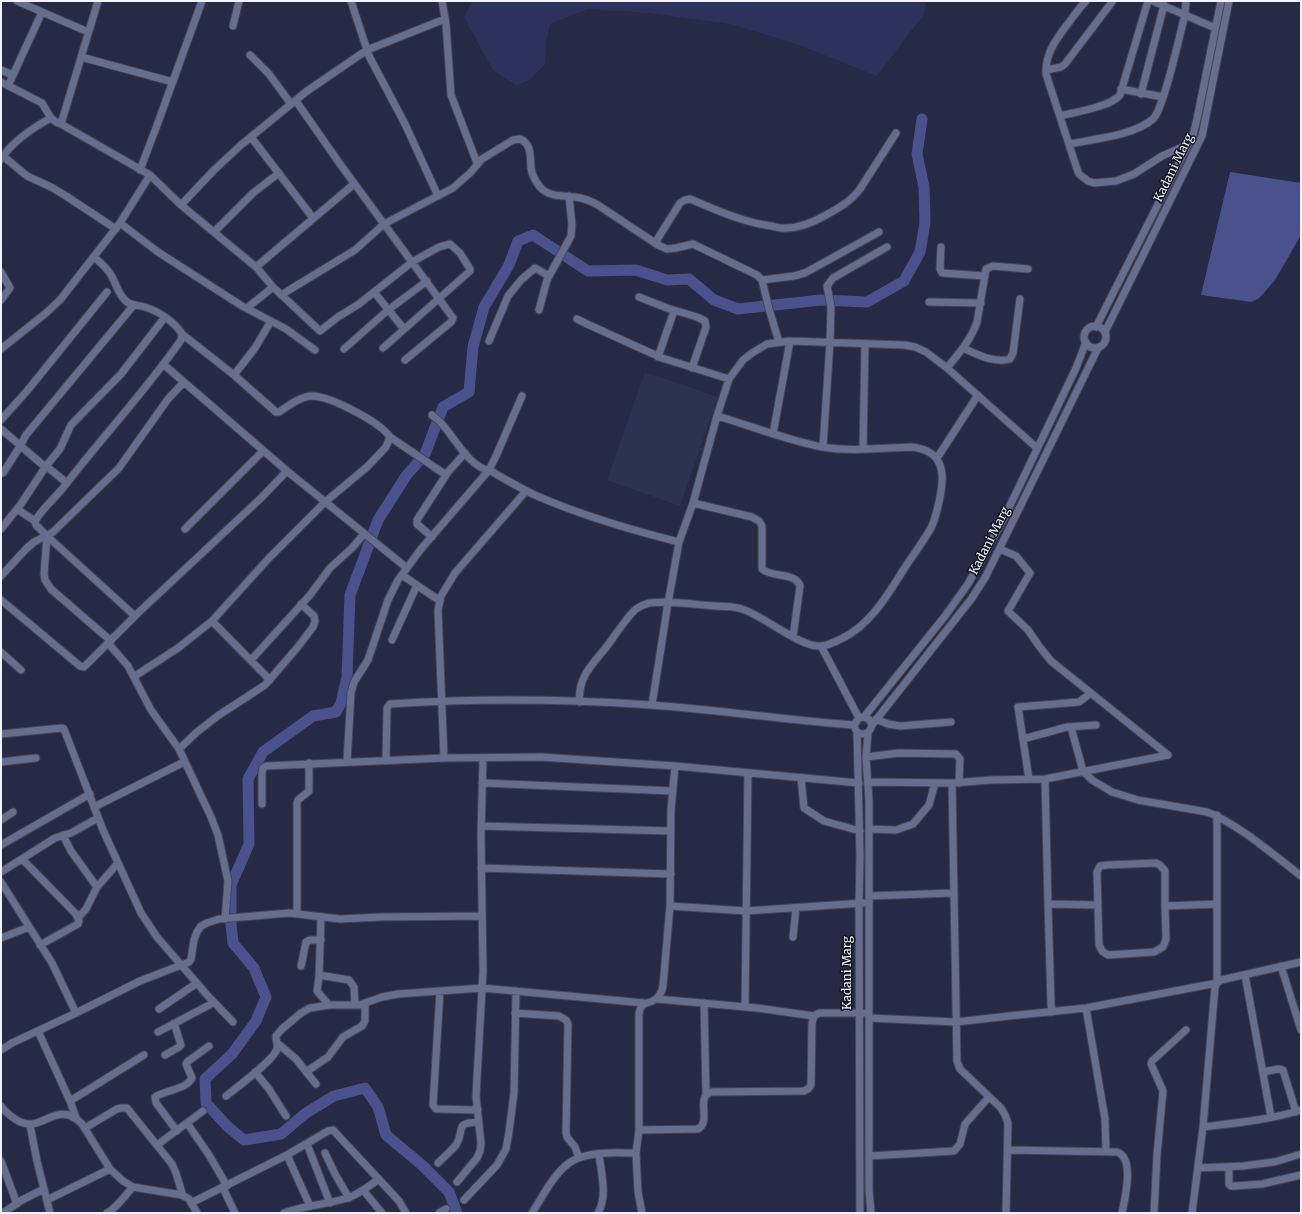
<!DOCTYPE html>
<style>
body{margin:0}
#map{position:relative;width:1302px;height:1214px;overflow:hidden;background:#262a45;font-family:Merriweather,serif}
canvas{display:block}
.frame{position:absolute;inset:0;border:2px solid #f1f3fe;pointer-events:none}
</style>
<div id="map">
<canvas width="1302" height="1214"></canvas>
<div class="frame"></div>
</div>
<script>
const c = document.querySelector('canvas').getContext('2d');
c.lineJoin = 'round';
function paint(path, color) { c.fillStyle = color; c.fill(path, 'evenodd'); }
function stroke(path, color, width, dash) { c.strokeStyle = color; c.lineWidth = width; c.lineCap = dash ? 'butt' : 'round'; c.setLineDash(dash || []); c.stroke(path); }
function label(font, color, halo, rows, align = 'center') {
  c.font = font + ' Merriweather,serif'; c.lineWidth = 3; c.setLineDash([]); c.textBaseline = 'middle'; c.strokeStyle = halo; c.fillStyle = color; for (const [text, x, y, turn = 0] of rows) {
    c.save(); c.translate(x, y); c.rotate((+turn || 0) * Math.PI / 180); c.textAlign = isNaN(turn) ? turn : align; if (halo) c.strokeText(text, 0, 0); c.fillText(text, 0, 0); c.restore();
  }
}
paint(new Path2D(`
 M645,372l73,25 -38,109 -73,-26z`), '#2d3253');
paint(new Path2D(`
 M472,1h454l-2,13 -47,62 -83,-33 -63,-19 -82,-11 -61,-4 -38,15 -4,18 -1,22 -14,15 -14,6 -19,-11 -7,-7 -27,-50z`), '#2d325d');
paint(new Path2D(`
 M1230,172l71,11v52l-26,45 -12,14 -5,5 -7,3 -50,-7z`), '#4a518d');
stroke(new Path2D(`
 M457,1213l-8,-21 -27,-27 -36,-30 -8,-28 -13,-19 -31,8 -28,17 -25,21 -37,6 -17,-14 -21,-23 -1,-24 27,-25 24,-33 10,-24 -12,-29 -21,-25 -2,-19v-39l18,-41 -1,-65 15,-27 50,-36 23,-4 5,-9 6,-26 3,-82 28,-75 28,-44 19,-22 18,-47 26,-15 4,-45 11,-40 25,-42 9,-24 15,-6 55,36 48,-1 31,10 22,-1 25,21 24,9 83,-9 46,2 37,-21 16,-29 5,-29 -1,-36 -7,-33 5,-35`), '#4a518d', 11);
const minor = new Path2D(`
 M17,1l71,31
 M351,1l18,55 36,68 33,72
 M442,1l4,23 5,71 26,68
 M1086,1c-6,6 -11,13 -16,20 -12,16 -25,31 -24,53l31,95 2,5 9,7 6,2 22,-2 18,-7 28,-18 25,-11
 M1153,1l62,27
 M233,26l6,-25
 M250,55l19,19 22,30
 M81,57l92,25
 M1,70l12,5
 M1046,70l15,-3 4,-3 47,-62
 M1,82l41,21 9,15 5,4 5,2 89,51 31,30 75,62 17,20 47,44 18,-14 21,-13 53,-42 27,-15 11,-3 10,9 10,16v2l-87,77
 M8,86l34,-74
 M1121,89l42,8
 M1141,94l23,-89
 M296,101l44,63 113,154 -2,4 -46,38
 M1060,116c15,-4 50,-9 60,-21l28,-94
 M61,124l37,-123
 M251,137l62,81
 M1069,144c25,-5 64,-8 84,-25 11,-11 27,-85 32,-105l1,-13
 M3,156l24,20 24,11 15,9 50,33
 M1,159c13,-19 31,-31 50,-41
 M140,170l16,-42 46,-127
 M181,205l33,-35 27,-25 66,-54 60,-41 78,-31
 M120,223l38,29 84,54 44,23 29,21
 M214,232l39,-39 26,-20
 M655,243l25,-40 5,-3 5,-1c26,11 52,23 81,27 5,1 10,3 15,2 14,0 28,-6 40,-13 13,-7 25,-14 34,-26l36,-56
 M941,247l-1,22 2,4 43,3
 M94,257c7,6 13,11 17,18 6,10 7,20 16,27 6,4 11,3 18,5 13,4 30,15 37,27l-1,6c-36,52 -80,98 -118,148 -9,11 -21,21 -28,33l1,4 11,11 88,80
 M256,267l98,-83
 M1,272l9,16 -9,12
 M762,280l32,-4 11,-3 74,-41
 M374,292l30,37
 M281,295l74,-45 29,-26 69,-36 17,-15 12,-14 31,-19 7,-1c12,5 10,18 11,29 1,7 5,14 9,19 10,11 22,8 35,10 8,1 16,4 23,8l60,40 9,4 9,-1 17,-4 64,31 5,5 7,29 10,33
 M639,297l28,11 30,9 8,4 1,6 -14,41
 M929,302l52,1
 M247,308l26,-21
 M539,310l8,-30 24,-44 1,-11 -3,-29
 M577,319l10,5 75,34 67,21
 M1084 337a11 11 0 1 1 22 0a11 11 0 1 1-22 0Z
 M1096,327l97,-192 4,-16 24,-118
 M1105,332l97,-196 27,-135
 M489,341l19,-45 13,-16 14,-12 14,8
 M963,348c14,6 31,16 47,11l3,-6 7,-54
 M1,349l45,-36 14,-13 60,-77 30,-48
 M344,349l44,-39 39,-29
 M658,357l16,-46
 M163,364l124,107 120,97
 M947,368c12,-15 24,-28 30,-46l9,-53 7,-3 35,3
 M234,375l21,-27 16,-27
 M432,415c3,3 7,5 10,9 12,13 28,44 47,46 16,9 32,19 48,26 46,20 94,34 142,46
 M1,420l26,-29 80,-99
 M1,429l43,37h2l14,-17 11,-24 50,-51 44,-57
 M773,434l17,-93
 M390,437l56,38
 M823,447l7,-105 1,-35 -4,-21 6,-8 54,-31
 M863,449l2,-105
 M937,458l41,-63
 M1,473h2l16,-25 7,-13 107,-129
 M693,503l59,14 7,4 3,5v43c10,9 34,3 38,17l-7,51
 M17,509l18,12
 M1,529l20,-25 25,-38 21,17
 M185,529l78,-78
 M47,536l-3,38 1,6 6,9 60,52
 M432,537l-15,-13v-4l31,-48 17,-19
 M1000,549l16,7 14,17 -22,38 20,19 11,16 12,15 117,94
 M402,575l38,26
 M1,576l25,-27 8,-7 19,-10 66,-64 49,-69 16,-17
 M1,600l79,66 4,1 54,-54 123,-115 26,-27
 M212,621l58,59
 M392,640l25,-55
 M108,643l20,23 23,44 28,39
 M821,646l38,72
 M1,652l20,18
 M251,660l59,-65 20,-27 22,-20 12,-14
 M135,676l43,-28 34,-27 57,-63 56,-56 42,-35 19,-20 4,-10c-10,-15 -60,-41 -78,-41 -11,0 -24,10 -33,16h-3l-42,-37 -52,-41
 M580,702c-3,-25 13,-38 28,-57 7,-10 19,-28 28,-36 3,-2 9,-5 13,-6 22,-3 45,2 67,3 8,1 18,0 26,3 22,7 59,39 79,37 6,0 16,-5 22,-8 28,-14 45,-44 61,-69 9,-14 19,-27 27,-41 5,-10 7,-21 9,-31 6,-28 1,-47 -29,-50 -29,1 -60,5 -89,0 -36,-7 -70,-21 -105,-31
 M652,705l16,-102 11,-61 14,-39 24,-87 12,-37 14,-19 9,-7 15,-9 23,-3 115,4 10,2 11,5 21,16 90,80
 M864,717l81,-101 23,-32 36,-66 72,-150 10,-26
 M876,719l12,5 12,2 51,-4
 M872,725c-2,-7 -7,-9 -13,-7l-5,7c2,12 15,12 18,0l100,-127 14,-22 112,-228
 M1071,727l12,44 9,9 20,12 26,8 69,12c17,6 30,16 45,26 17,13 33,25 49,38
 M857,732l3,124 -1,47 1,310
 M868,733l-2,24 3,44v389l2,23
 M1,734l61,-6 2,1 39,101 38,83 16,24 51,59 25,26
 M1023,739l44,-12 29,-2
 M866,757l33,-4 57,1 4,5 -1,24
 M444,758l-6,-148 3,-14 14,-23 71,-82
 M386,760l1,-52 3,-4c87,-6 175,-5 261,1 68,5 135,15 203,20
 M1,762l35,-4
 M347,762l4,-69 3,-11 14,-22 20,-60 10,-20 23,-31 68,-79 7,-14 26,-60
 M801,778l3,30 20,13 36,10
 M1029,779l-11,-72 61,-5 12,-9
 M1045,779l3,125 49,1
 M868,782l84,1 39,-3 54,-1 123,-24
 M482,783l191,8
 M952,783l5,278 3,8 41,39 4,7 3,8 -2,90
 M262,804v-31l1,-5 3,-2 178,-8 97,-1 134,9 184,17
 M94,807l90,-45
 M1,820l12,-8
 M481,826l190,5
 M869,829l27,1 17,-6 16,-19 6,-22
 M63,835l8,16 26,36
 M1,845l89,-51
 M22,859l54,55 3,7 -1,3 -38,21
 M481,868l190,6
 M1,872l54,-34 16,-5 27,-15
 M1,882l51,81 24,50
 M869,896l85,-3
 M1048,904l3,100 1,8
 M670,906l76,5 117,-8
 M1165,906v-35l-5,-6 -4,-2 -49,2 -7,1 -3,6 2,73 3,6 6,4 46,-3 9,-5 3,-8 -1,-33 52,-2
 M297,914v-111l1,-3 11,-9v-28
 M321,917l-2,60 -2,14 12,14
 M78,918l8,-9 11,-22 21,-24
 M225,919l3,-38 -10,-46 -7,-18 -32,-68 18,-17 22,-17 46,-30 32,-37 16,-21 2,-6 -1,-5 -13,-12
 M793,937l3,-29
 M1,938l28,-11
 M301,966l5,-24 4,-2h11
 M1281,966l20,64
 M319,975l30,5 5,7 1,18
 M1245,975l26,142
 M440,991l-7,114 3,4 42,1
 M657,999l100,9 57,8
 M704,1003l2,91
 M745,1007l3,-234
 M1086,1008l19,111 1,33
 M159,1009l38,-26
 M515,1013l44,3 7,4 2,4 -2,109 1,4 8,10 4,11
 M869,1018l87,4 53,-6 77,-8 131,-25v-168
 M38,1031l32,70 6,17
 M158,1032l55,-29
 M277,1043l19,16 20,25
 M1,1050l11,-7 64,-30 64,-32 49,-19 2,-3 3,-19 3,-8 4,-6 6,-3 12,-4 70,-6 51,6 41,-2 101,-1
 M165,1055l14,-8 2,-2 -7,-22
 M255,1072l14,17 17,27
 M306,1072l22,-15 15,-20 19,-11 3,-5v-18
 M1263,1072l15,-3 5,1 13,42
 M226,1096c10,-8 48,-36 51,-47 1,-4 -1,-8 -1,-13l6,-7 19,-16 9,-5 19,-3h30l23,-8 16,-3 84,-6 162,15
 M70,1101l74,-46
 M1,1106c4,6 8,9 14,13 23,15 33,-9 54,-4 5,2 9,5 13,9l28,45 13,12 10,6 49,8 7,4 8,14
 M187,1123l22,32 18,31
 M30,1125l7,36 13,52
 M1203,1127c33,-4 66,-7 98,-17
 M85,1128l32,-19 4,-1h6l45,56 4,9 7,23
 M639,1130l59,-1c14,-8 -3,-32 13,-37l93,-1 4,-2 3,-4 1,-62 2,-7 5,-3h44
 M177,1131l-21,-28 -1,-6c10,-7 31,-7 37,-19l-6,-14 1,-2 22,-16
 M307,1144l23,59
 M157,1145l46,-34
 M1008,1150l109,2c18,6 8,46 5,61
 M325,1153l10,21 14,24
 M287,1155l23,51
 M869,1156l85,-5 6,-7 5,-20 24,-27
 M1,1161l16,43
 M438,1163c6,-6 13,-12 18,-18 10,-16 -3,-22 23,-23
 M1229,1167v17l2,2h4l27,-2 39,-9
 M1198,1168l45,-2 31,-4 27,-8
 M457,1182l20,-24 3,-7 1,-8 -5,-47 7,-124 -2,-137 2,-77
 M223,1188l12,25
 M363,1190l19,23
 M47,1200l63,-31
 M464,1200l33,-35 9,-16 3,-17 5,-39 2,-102
 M191,1203l96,-48 41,-24 5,-1 66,71 7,12
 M3,1213l19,-13 22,-11
 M107,1213c10,-5 18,-18 26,-26
 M284,1213c20,-8 42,-8 63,-15 11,-3 22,-12 32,-19
 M439,1213l7,-4
 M532,1213c11,-17 24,-44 42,-53 18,-9 42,-7 62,-7
 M598,1213c10,-17 3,-41 1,-59
 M642,1213l-4,-21 -2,-39 3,-23v-116c3,-15 9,-8 18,-16 3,-3 5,-7 6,-12l7,-80 1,-96 4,-44
 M1154,1213l3,-58 6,-64 -12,-27 1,-3 34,-31
 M1192,1213l11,-86 12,-140 2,-4 4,-3 80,-18`);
stroke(minor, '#414459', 9);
stroke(minor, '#676d8d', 7);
label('12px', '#f1f3fe', '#121420', [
 ["Kadani Marg",1174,168,-64],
 ["Kadani Marg",990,541,-63],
 ["Kadani Marg",848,973,-90]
]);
</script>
